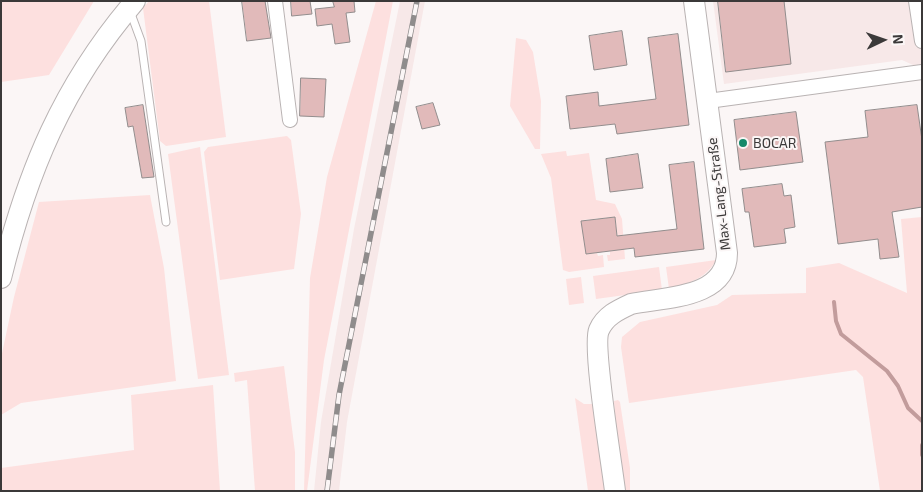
<!DOCTYPE html>
<meta charset="utf-8">
<style>
body{margin:0}
#map{position:relative;width:923px;height:492px;overflow:hidden;background:#fbf6f6;font-family:"Exo 2",sans-serif}
canvas{display:block}
.frame{position:absolute;inset:0;border:2px solid #3b3939;pointer-events:none}
.north{position:absolute;left:858px;top:15px;width:50px;height:50px;-webkit-text-stroke:4px #fbf6f6;paint-order:stroke;rotate:87deg;font-size:14px;font-weight:700;line-height:20px;text-align:center;color:#3b3939}
.north::after{content:'';display:block;margin:auto;width:18px;height:22px;background:#3b3939;clip-path:polygon(50% 0,100% 100%,50% 72%,0 100%)}
</style>
<div id="map">
<canvas width="923" height="492"></canvas>
<div class="frame"></div>
<div class="north">N</div>
</div>
<script>
const c = document.querySelector('canvas').getContext('2d');
c.lineJoin = 'round';
function paint(path, color) { c.fillStyle = color; c.fill(path, 'evenodd'); }
function stroke(path, color, width, dash) { c.strokeStyle = color; c.lineWidth = width; c.lineCap = dash ? 'butt' : 'round'; c.setLineDash(dash || []); c.stroke(path); }
function label(font, color, halo, rows, align = 'center') {
  c.font = font + ' "Exo 2",sans-serif'; c.lineWidth = 4; c.setLineDash([]); c.textBaseline = 'middle'; c.strokeStyle = halo; c.fillStyle = color; for (const [text, x, y, turn = 0] of rows) {
    c.save(); c.translate(x, y); c.rotate((+turn || 0) * Math.PI / 180); c.textAlign = isNaN(turn) ? turn : align; if (halo) c.strokeText(text, 0, 0); c.fillText(text, 0, 0); c.restore();
  }
}
paint(new Path2D(`
 M400,1h25l-78,421 -8,69h-25l7,-69 33,-193z
 M713,1h209v68l-20,-9 -178,24z`), '#f7e8e8');
paint(new Path2D(`
 M1,1h93l-45,74 -48,7z
 M149,1h60l17,136 -60,9 -6,-5 -17,-133z
 M376,1h17l-69,359 -17,131h-3l6,-213 17,-101z
 M516,38l10,2 7,12 8,49 -1,48h-5l-25,-43z
 M287,136l4,4 10,74 -7,55 -74,11 -16,-128 4,-5z
 M200,147l29,228 -31,4 -30,-225z
 M566,151l1,5 22,-3 7,47 19,4 7,15 3,40 -17,2 -1,-6h3v-4l9,-1 -4,-33 -33,3 4,34 11,-1 1,3 5,-1 1,12 -35,5 -6,-2 -12,-92 -10,-24z
 M150,195l14,73 12,113 -155,22 -20,12v-57l13,-61 25,-95z
 M922,217v274h-42l-17,-114 -7,-7 -227,33 -8,-56 1,-10 18,-15 77,-17 15,-10 74,-2v-25l33,-5 68,30 -6,-74z
 M716,260c-10,19 -27,23 -47,29l-3,-22z
 M659,267l3,23 -66,9 -3,-23z
 M581,277l3,26 -15,2 -3,-26z
 M284,366l11,86v39h-40l-8,-111 -12,2 -1,-9z
 M213,385l7,106h-219v-23l133,-18 -3,-55z
 M575,398l9,6h10l15,87h-21z
 M618,400l2,2 10,66v23h-8l-6,-49 -2,-41z`), '#fde0df');
stroke(new Path2D(`
 M834,302l2,19 5,13 46,37 11,15 10,22 14,13
 M922,445v10`), '#c29c9c', 4);
const building = new Path2D(`
 M242,1h23l6,37 -24,3z
 M291,1h19l2,13 -20,2z
 M333,1h21l1,11 -9,1 4,29 -15,2 -3,-20 -15,2 -2,-17 19,-2z
 M718,1h66l7,63 -65,8z
 M622,31l5,34 -33,5 -5,-34z
 M678,34l11,91 -72,9 -2,-10 -45,5 -4,-33 32,-4 1,14 57,-7 -8,-61z
 M301,78l25,1 -2,38 -24,-1z
 M433,103l7,22 -18,4 -6,-22z
 M143,105l11,72 -12,1 -9,-52 -5,1 -3,-19z
 M917,105l5,35v67l-30,5 7,45 -19,2 -2,-20 -40,5 -13,-102 43,-5 -3,-26z
 M796,112l7,50 -63,8 -6,-50z
 M638,154l5,34 -33,4 -4,-33z
 M694,162l10,87 -69,8 -1,-9 -48,6 -5,-33 34,-4 2,19 60,-7 -8,-64z
 M782,184l2,12 7,-1 4,32 -11,2 2,14 -32,4 -5,-35h-4l-3,-23z`);
paint(building, '#e1baba');
stroke(building, '#928d8d', 1);
const lane = new Path2D(`
 M130,11l11,30 25,181`);
const street = new Path2D(`
 M275,1l15,119
 M916,1l6,40
 M708,101l214,-29`);
const secondary = new Path2D(`
 M1,278c26,-106 62,-193 134,-277
 M615,491c-3,-26 -23,-145 -16,-161 6,-14 19,-20 32,-26 33,-7 96,-5 96,-51l-33,-252`);
stroke(lane, '#b9b3b3', 9);
stroke(street, '#b9b3b3', 16);
stroke(secondary, '#b9b3b3', 22);
stroke(lane, '#fff', 7);
stroke(street, '#fff', 14);
stroke(secondary, '#fff', 20);
const rail = new Path2D(`
 M327,491l12,-96 78,-394`);
stroke(rail, '#8f8c8c', 5.5);
stroke(rail, '#fbf6f6', 4, [11]);
for (const [x, y, r, color] of [
 [743,143,5,"#15896a"]
]) { const dot = new Path2D(); dot.arc(x, y, r, 0, 2 * Math.PI); c.fillStyle = color; c.fill(dot); stroke(dot, '#fbf6f6', 2); }
label('14px', '#3b3939', '#fbf6f6', [
 ["BOCAR",753,143]
], 'left');
label('14px', '#3b3939', '#fbf6f6', [
 ["Max-Lang-Straße",719,194,-97]
]);
</script>
